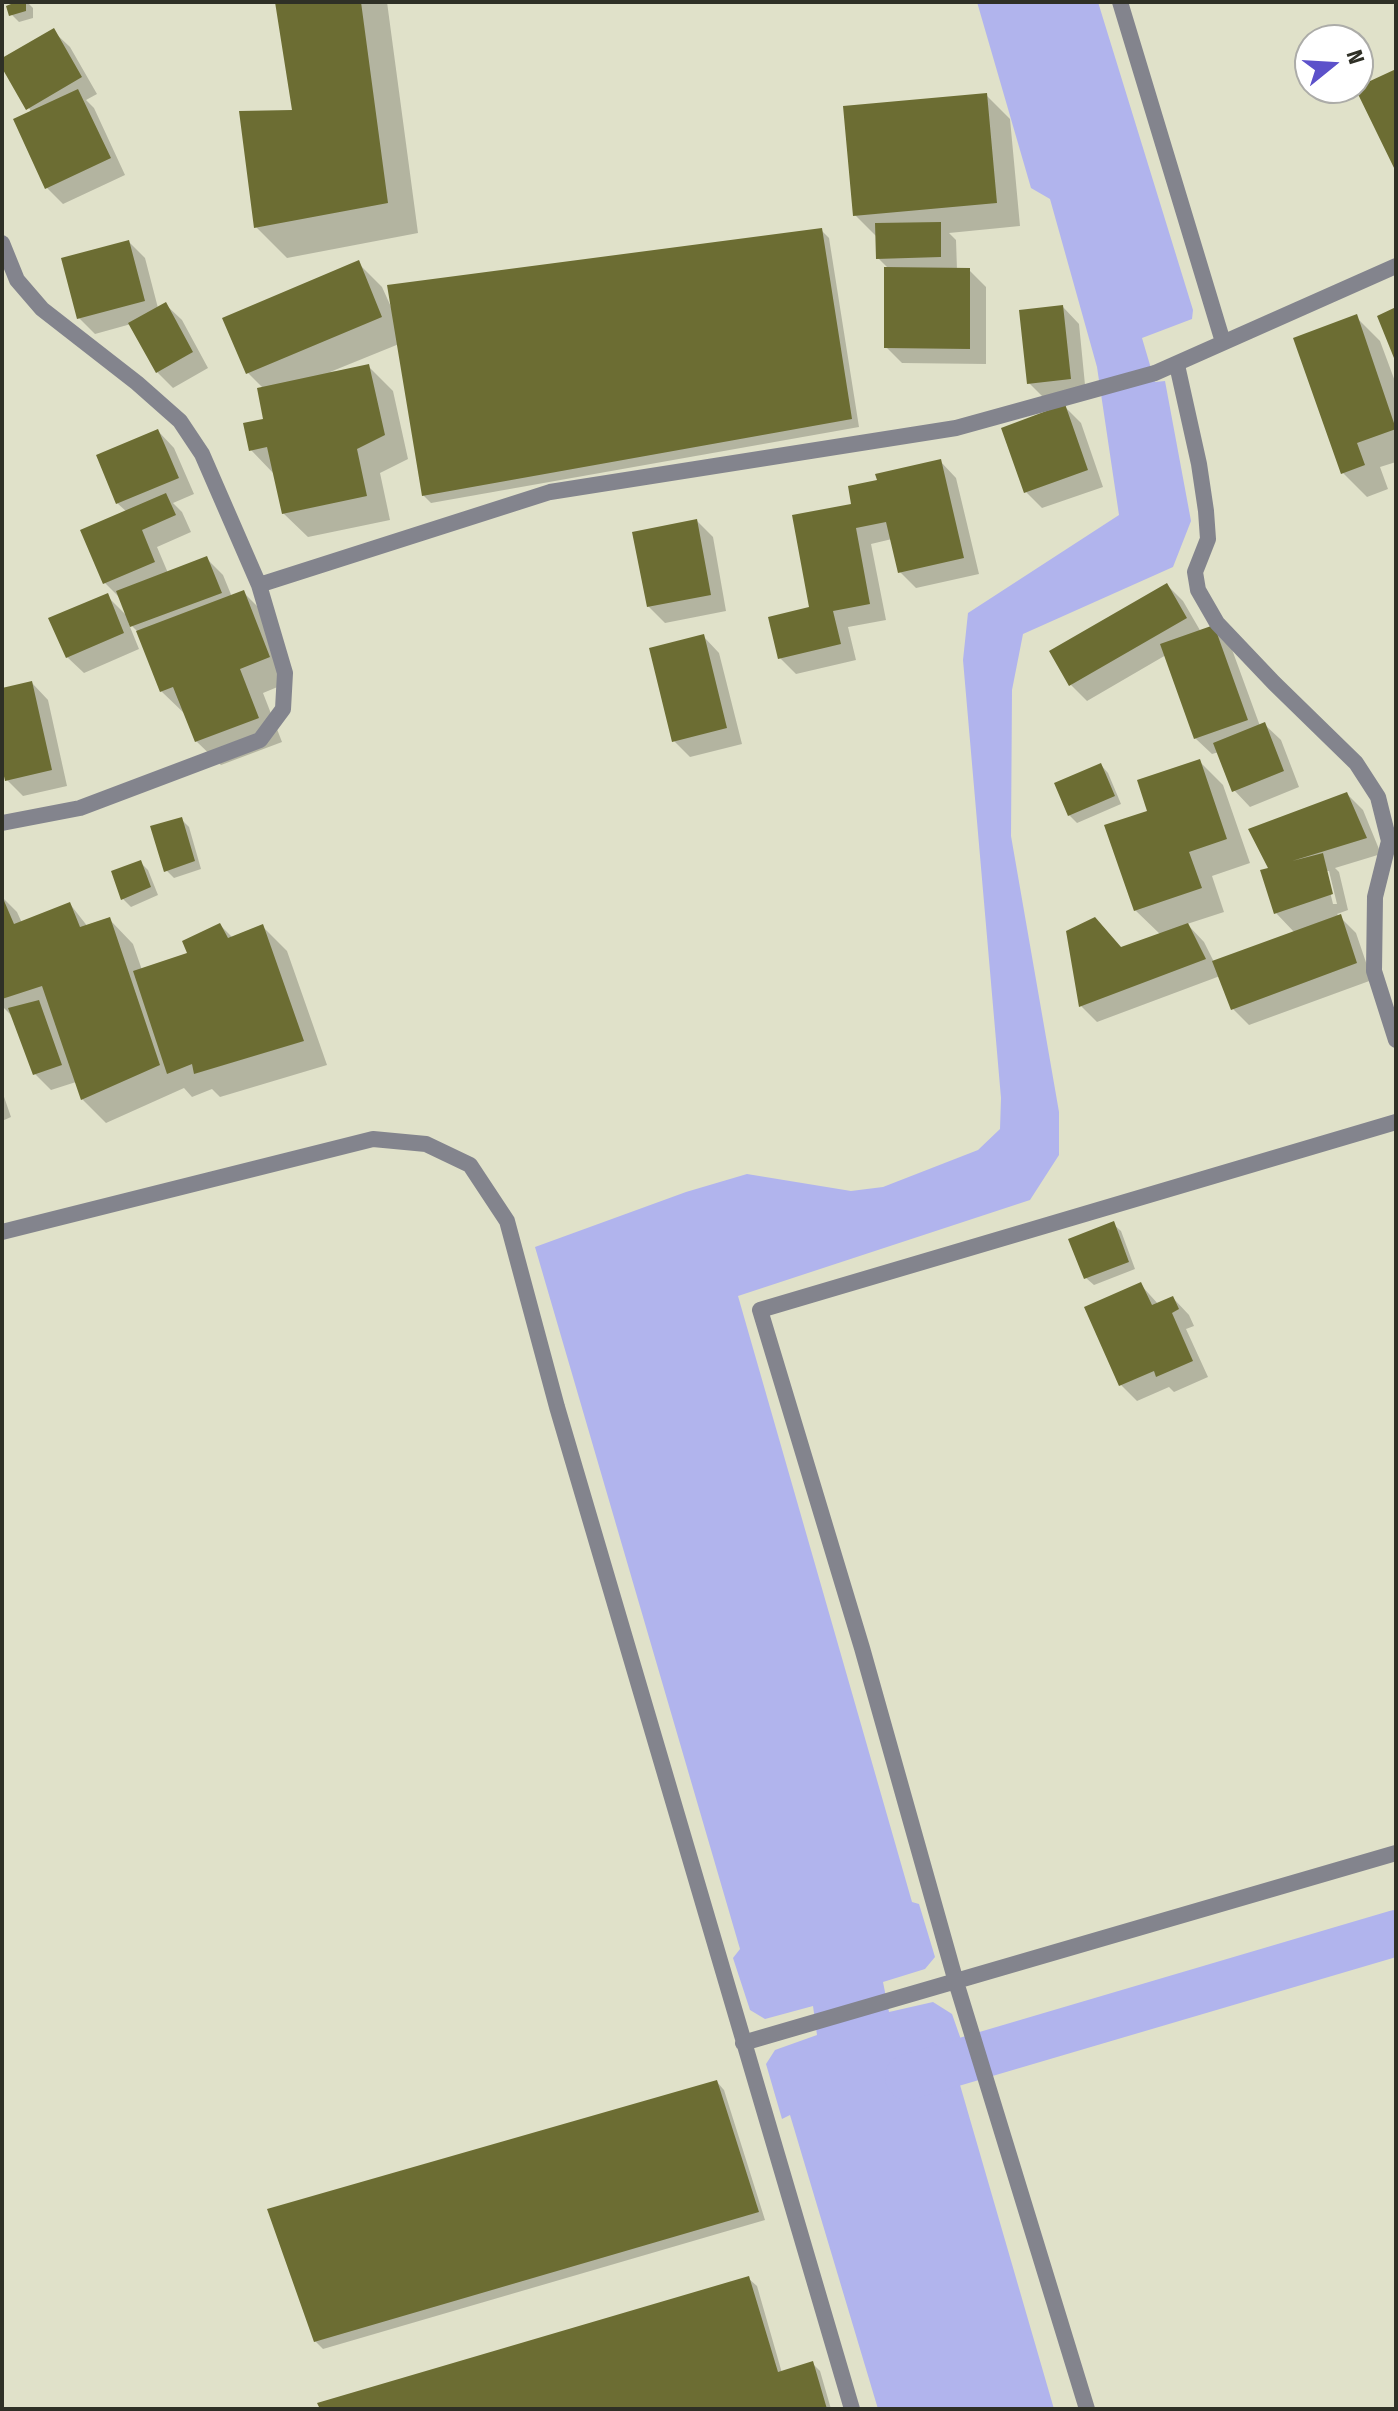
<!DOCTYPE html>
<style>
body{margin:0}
#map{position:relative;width:1398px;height:2411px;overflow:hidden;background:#e0e1c9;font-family:"Fira Sans Condensed",sans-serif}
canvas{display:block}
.frame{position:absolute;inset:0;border:4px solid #2f3026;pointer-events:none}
.north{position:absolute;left:1294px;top:24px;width:80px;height:80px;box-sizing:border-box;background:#fff;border:2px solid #acaca8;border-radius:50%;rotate:72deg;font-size:22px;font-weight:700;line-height:32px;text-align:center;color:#2f3026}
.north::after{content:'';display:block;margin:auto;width:28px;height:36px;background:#5c51ca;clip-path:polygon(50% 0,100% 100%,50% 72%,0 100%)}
</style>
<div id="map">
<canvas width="1398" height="2411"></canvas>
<div class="frame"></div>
<div class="north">N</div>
</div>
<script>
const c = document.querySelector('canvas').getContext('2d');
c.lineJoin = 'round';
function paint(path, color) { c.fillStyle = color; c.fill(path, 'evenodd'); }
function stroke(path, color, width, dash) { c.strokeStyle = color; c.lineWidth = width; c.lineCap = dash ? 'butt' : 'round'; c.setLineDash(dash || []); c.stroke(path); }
paint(new Path2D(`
 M977,2h121l95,308 -1,9 -50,19 13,44 10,-1 26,140 -18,46 -150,67 -11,56 -1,146 48,276v43l-29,45 -292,96 174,606 7,2 16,53 -10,12 -42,13 6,30 44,-10 19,12 20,57 -14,7 96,331h-176l-88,-294 -8,4 -16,-55 9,-14 42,-15 -4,-29 -48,13 -15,-9 -17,-52 7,-9 -205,-702 151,-55 61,-18 104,17 32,-4 95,-37 22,-21 1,-31 -38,-438 5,-47 151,-98 -22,-148 -47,-168 -19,-11z`), '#b1b4ed');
paint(new Path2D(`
 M22,2h5l6,6v10l-14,4 -8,-8z
 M277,2h110l31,231 -131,25 -31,-31 38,-115z
 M53,31l17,16 27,47 -11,6 8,8 31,67 -62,29 -16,-16 -15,-75 -30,-49v-3z
 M986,95l24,24 10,107 -71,7 7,7 1,30h12l17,17v77l-84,-1 -16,-16 3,-78 -11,-11v-20l-23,-23z
 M821,230l8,8 30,189 -428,76 -8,-8 -24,-151 -69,28 39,-5 24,24 15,68 -28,14 10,47 -82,17 -25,-24 -8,-38 -24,-25 14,-29 -1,-32 -16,-16 110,-110 24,24 10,22z
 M129,242l16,16 13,50 7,-4 17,16 26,48 -35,20 -16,-16 -26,-48 -36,10 -16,-16z
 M1063,307l16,17 7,71 -41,4 -16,-16z
 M1356,317l24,24 16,43v78l-16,5 8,22 -21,8 -24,-24z
 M1065,407l16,16 22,64 -61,21 -16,-16z
 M158,431l16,17 20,46 -21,9 9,9 9,20 -34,15 11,26 39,-14 16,16 9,22 11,-5 24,24 25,65 -29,12 19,49 -61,23 -25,-24 -10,-26 -25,-24 -22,-58 -11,-11 11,27 -55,24 -17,-16 40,-61 21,21 -6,-17 -17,-17 22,-71 -10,-9z
 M940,461l16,17 23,96 -63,14 -16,-16 -8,-33 -21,5 15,76 -38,7 8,33 -60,14 -16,-16 32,-50 41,-102 26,-24z
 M697,521l16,16 13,74 -61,12 -17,-17z
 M1167,585l16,16 18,31 13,-5 16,17 30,82 4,-2 17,16 18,47 -49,20 -16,-17 -15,-38 -7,2 -17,-16 -29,-83 -79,46 -16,-16z
 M703,636l16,17 23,91 -52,13 -16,-16z
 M32,683l16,17 19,86 -44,10 -16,-16 -5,-22v-68z
 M1199,761l24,24 27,78 -38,13 12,36 -37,12 17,18 10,20 81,-29 -19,-20 -14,-42 9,-2 76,-75 16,16 18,44 -46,14 4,4 9,38 -11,4 19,19 16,47 -123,45 -16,-16 -13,-33 -123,46 -16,-16 41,-57 39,-14 -26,-25 15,-98zM1325,871h4l8,33h-4z
 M1101,765l7,8 13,31 -44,19 -8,-8z
 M181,819l8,8 12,42 -27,9 -8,-8z
 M141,863l7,7 10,25 -27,12 -8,-8 -9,-26z
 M2,897l15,15 5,11 48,-19 18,23 21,-8 24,25 9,26 47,-16 31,-29 13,13 30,-11 24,24 40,114 -107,32 -8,-8 -20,8 -8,-9 -78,35 -24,-24 -6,-17 -25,8 -16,-16 -21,-56 -12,-12z
 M2,1091l9,26 -9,4z
 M1113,1224l8,7 14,38 -41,16 -8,-7z
 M1140,1284l19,21 14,-7 16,17 5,11 -8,3 22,48 -34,15 -5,-5 -32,14 -16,-16z
 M717,2082l7,8 41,130 -442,129 -8,-8z
 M749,2279l8,7 25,87 31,-9 7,7 11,38h-509z`), '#0003');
stroke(new Path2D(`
 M908,2077l488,-144`), '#b1b4ed', 46);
paint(new Path2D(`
 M16,2h10v9l-17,5 -3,-10z
 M275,2h86l27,201 -134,25 -15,-117 53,-1z
 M54,28l28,49 -56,33 -24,-42v-10z
 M1396,69v103l-41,-84z
 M78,89l33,69 -66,31 -32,-70z
 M987,93l10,110 -144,13 -10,-110z
 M941,222v35l-65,2 -1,-36z
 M822,228l30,191 -430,77 -35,-211z
 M129,240l16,61 -68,18 -16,-61z
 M359,260l23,57 -136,57 -24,-56z
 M884,267l86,1v81l-86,-1z
 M166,302l27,50 -37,21 -28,-50z
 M1063,305l8,74 -44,5 -8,-74z
 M1396,307v56l-19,-47z
 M1357,314l39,115 -39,14 8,22 -24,9 -48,-136z
 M369,364l16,71 -28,14 10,47 -85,18 -15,-67 -18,4 -6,-28 20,-4 -6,-31z
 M1065,404l23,66 -64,23 -23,-65z
 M158,429l21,49 -63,26 -20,-49z
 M941,459l23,99 -66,15 -12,-51 -30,6 14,76 -37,7 8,33 -63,15 -10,-42 41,-10 -17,-92 59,-11 -3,-18 29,-6 -2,-6z
 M166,493l10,22 -34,15 13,32 -52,22 -23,-54z
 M697,519l14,76 -64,12 -15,-75z
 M207,556l15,37 -92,34 -14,-36z
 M1167,583l20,35 -118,68 -20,-35z
 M244,590l26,67 -30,12 19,49 -64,24 -22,-55 -13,5 -24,-61z
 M108,593l16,40 -58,25 -18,-40z
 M1214,625l34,95 -54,19 -34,-95z
 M704,634l23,94 -55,14 -23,-94z
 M32,681l20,89 -47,11 -3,-14v-79z
 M1265,722l19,49 -52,21 -19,-49z
 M1200,759l27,80 -38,13 13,36 -68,23 -30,-86 43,-14 -10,-31z
 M1101,763l14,33 -47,20 -14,-33z
 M1347,792l20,46 -75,23 31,-8 10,41 -59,20 -14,-44 8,-2 -20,-39z
 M182,817l13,44 -31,11 -14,-46z
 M141,860l10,27 -30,13 -10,-29z
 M2,896l12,28 56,-22 10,25 30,-10 50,148 -79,35 -39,-114 -40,13z
 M1341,914l16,49 -126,47 -19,-49z
 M1095,917l26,30 67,-24 18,36 -127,48 -13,-76z
 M220,923l8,15 35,-14 41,117 -110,33 -2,-10 -25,10 -34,-103 54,-18 -5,-12z
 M39,1000l23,65 -29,10 -25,-67z
 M1114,1221l15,41 -45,17 -16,-40z
 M1141,1282l11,23 21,-9 6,13 -7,4 21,48 -37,16 -2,-6 -35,15 -35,-79z
 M717,2080l42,132 -445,130 -47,-133z
 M749,2276l29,96 35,-11 14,48h-507l-3,-6z`), '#6c6d33');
stroke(new Path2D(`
 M1120,2l103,340
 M2,243l15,37 25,29 95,74 43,38 22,33 57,131 26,88 -2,36 -23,31 -180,68 -78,15
 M1177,365l22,99 7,47 2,28 -13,33 3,18 19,33 57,60 82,80 22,34 11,44 -14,56 -1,74 22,69
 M259,585l291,-93 406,-64 199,-55 241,-107
 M2,1232l371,-93 53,5 44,21 37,56 50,186 295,1002
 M743,2043l653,-190
 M1087,2409l-131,-427 -94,-334 -102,-338 636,-188`), '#83848d', 16);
</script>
